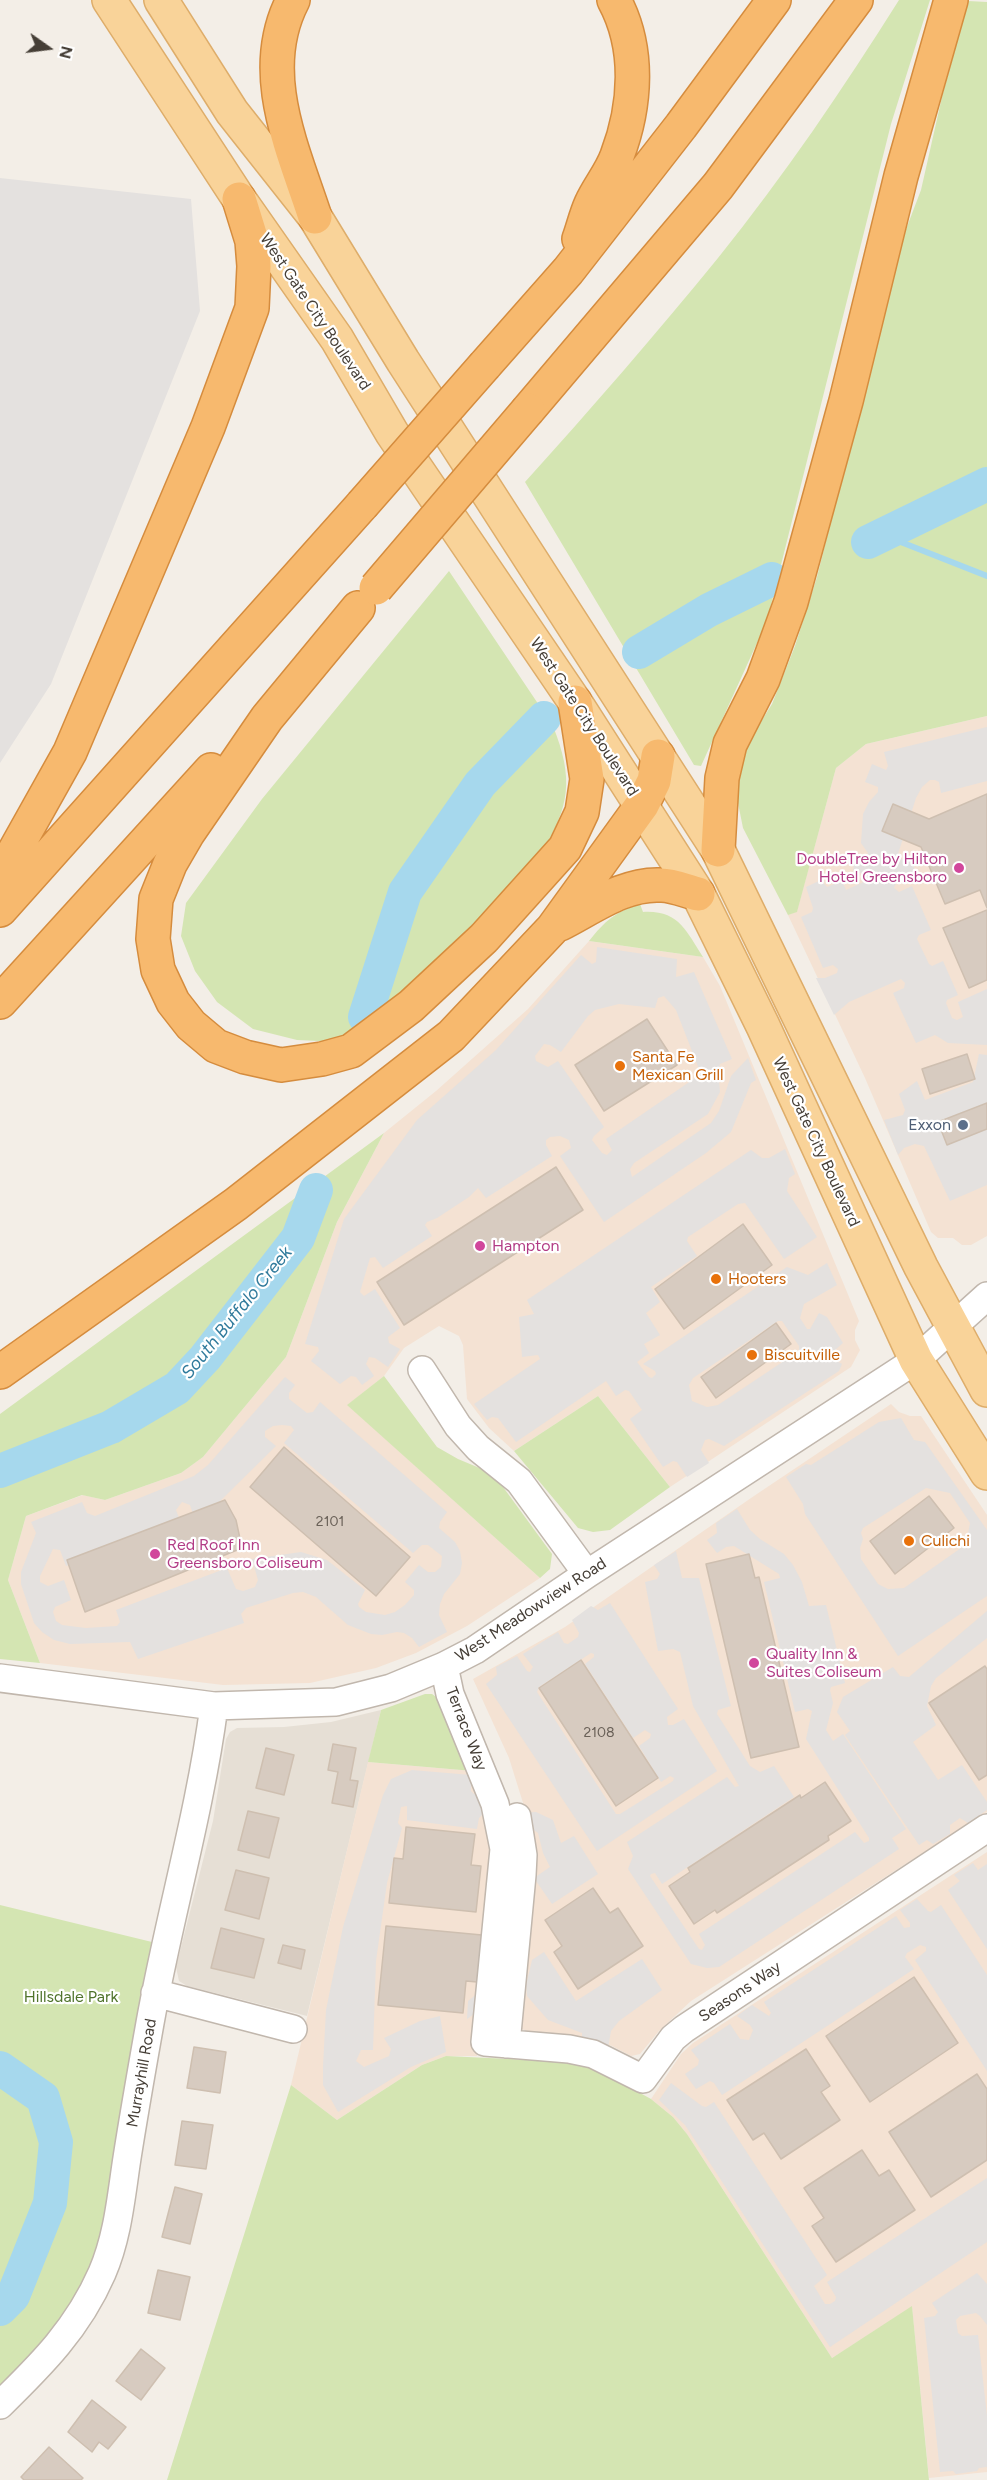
<!DOCTYPE html>
<style>
body{margin:0}
#map{position:relative;width:987px;height:2480px;overflow:hidden;background:#f3eee7;font-family:Figtree,sans-serif}
canvas{display:block}
.north{position:absolute;left:18px;top:18px;width:60px;height:60px;-webkit-text-stroke:4px #fff;paint-order:stroke;rotate:104deg;font-size:16px;font-weight:700;line-height:24px;text-align:center;color:#453e36}
.north::after{content:'';display:block;margin:auto;width:21px;height:27px;background:#453e36;clip-path:polygon(50% 0,100% 100%,50% 72%,0 100%)}
</style>
<div id="map">
<canvas width="987" height="2480"></canvas>
<div class="north">N</div>
</div>
<script>
const c = document.querySelector('canvas').getContext('2d');
c.lineJoin = 'round';
function paint(path, color) { c.fillStyle = color; c.fill(path, 'evenodd'); }
function stroke(path, color, width, dash) { c.strokeStyle = color; c.lineWidth = width; c.lineCap = dash ? 'butt' : 'round'; c.setLineDash(dash || []); c.stroke(path); }
function label(font, color, halo, rows, align = 'center') {
  c.font = font + ' Figtree,sans-serif'; c.lineWidth = 4.5; c.setLineDash([]); c.textBaseline = 'middle'; c.strokeStyle = halo; c.fillStyle = color; for (const [text, x, y, turn = 0] of rows) {
    c.save(); c.translate(x, y); c.rotate((+turn || 0) * Math.PI / 180); c.textAlign = isNaN(turn) ? turn : align; if (halo) c.strokeText(text, 0, 0); c.fillText(text, 0, 0); c.restore();
  }
}
paint(new Path2D(`
 M381,1710l-74,306 -120,-30 -8,-5 -3,-14 37,-146 13,-82 4,-7 7,-4 47,-1 47,-5z`), '#e6dfd5');
paint(new Path2D(`
 M987,716v520l-16,9h-9l-9,-7h-15l-7,-6 -66,-154 -77,-163 9,-4 39,-143 30,-24z
 M589,941l114,16 17,29 139,335 -4,9v10l5,10 -9,17 -181,120 -72,-91 -84,55 -25,-23 -22,-29 -4,-54 -4,-9 -20,-10 -35,22 -20,28 -36,29 192,173 -73,48 -51,27 -40,15 -66,15 -87,2 -183,-22 -32,-83 18,-64 57,-21 22,5 76,-27 22,-16 83,-100 51,-135 47,-89 52,-42 92,-82z
 M891,1404l8,8 11,4h11l66,99v297l-296,189 -32,30 -19,23 -9,2 -19,-10 -25,-8 -57,-5 -8,-4 -5,-5 14,-182 -7,-36 -15,-48 -36,-79 92,-52 186,-129z
 M368,1762l105,9 18,51 5,46 -19,188h-31l-24,9 -85,55 -46,-35z
 M987,1852v620l-58,6 -17,-171 -80,51 -145,-224 -14,-17 -22,-18 30,-45 12,-11z`), '#f4e2d3');
paint(new Path2D(`
 M899,0h31l-39,124 -124,497 -66,145 -7,-1 -169,-283c66,-73 131,-148 193,-224 66,-82 125,-169 181,-258z
 M968,1l19,1v714l-121,28 -30,24 -39,144 -9,3 -45,-87 -5,-25 -7,-7 5,-34 36,-58 23,-58 22,-69 83,-332 21,-55 21,-93z
 M449,571l104,155c21,53 17,80 -12,128l-115,122 -84,66 -45,-2 -44,-11 -36,-27 -22,-31 -14,-35 5,-33 76,-104z
 M640,904l3,8c36,-2 43,19 60,45l-114,-16c16,-20 26,-29 51,-37z
 M384,1133l-47,89 -51,135 -83,100 -22,16 -76,27 -23,-5 -56,21 -18,64 32,83 -40,-4v-245z
 M384,1376l53,71 21,12 31,13 14,15 49,67 -2,15 -10,9 -193,-173z
 M598,1396l72,91 -60,43 -17,2 -15,-4 -64,-77z
 M425,1694h7l7,5 34,72 -105,-9 13,-52z
 M0,1905l152,37c-12,70 -25,141 -36,211 -7,39 -8,79 -24,116 -21,45 -57,84 -92,118z
 M446,2056l127,6 25,8 53,29 22,18 14,17 145,224 80,-52 17,174h-762l124,-395 46,35 85,-55z`), '#d4e5b2');
paint(new Path2D(`
 M0,178l191,21 9,112 -149,373 -51,79z
 M987,727v54l-46,12 -2,-11 -4,-2h-5l-8,7 -6,11 -18,56 2,5 15,2 -3,21 -15,-2 -3,8 5,4 13,-6 19,44 -12,5 -2,4 12,25 3,2 11,-5 15,34 -11,5 -1,3 6,15 5,2 6,-3 -5,-15 29,-13v56l-39,-2 -13,-8 -19,8 -23,-50 11,-5 1,-5 -4,-4 -52,23 -15,13 -18,-37h9l12,-5 1,-4 -5,-4 -10,3 -22,-51 11,-5 1,-4 -7,-21 15,-7 6,7 15,-6 4,9 22,-10 -2,-6 -13,-2 2,-16 11,1 2,-4 -7,-10 2,-29 6,-12 9,-10v-5l-13,-5 7,-18 14,6 2,-4 -4,-14z
 M597,947l80,12 -1,18 18,-5 38,87 -12,5 -2,6 2,22 -12,22 -74,49 -4,6 2,8 79,-54 8,-12 12,-35 17,-18 8,22 -5,3 -20,49 -25,21 -102,69 -44,-66 11,-8 -2,-8 -9,-4 -10,1 -4,3v5l6,11 -66,42 -8,-10 -9,9 -32,21 -10,4 -2,3 7,11 -49,32 -8,-11 -5,1 -10,34 4,4 11,-7 25,39 -12,9 1,6 11,6 -12,18 -13,-9 -6,-1 -3,7 8,12 -12,9 -6,-8 -5,-1 -11,8 -29,-23 8,-10 -1,-4 -13,-3 39,-125 73,-99 79,-70 85,-95 11,9 4,-2zM664,996l12,14 25,64 -95,65 6,11 -5,5 -5,-2 -10,-13 2,-4 10,-9 -46,-66 -10,6 -12,-6 -1,-5 9,-12 6,1 11,7 27,-36 7,-6 24,-6 36,4 3,-10z
 M979,1054l8,1v130l-37,16 -26,-55 -9,-2 -11,4 -6,7 -14,-35 19,-5 2,-5 -6,-16 18,-13 8,19 48,-18z
 M785,1149l10,25 -6,4 -2,13 30,46 -33,22 -39,-56 -7,1 -50,33 -1,4 10,15 -46,31 9,15 -14,11 14,22 -16,9 5,9 -12,9 12,15 3,1 4,-4 -1,-3 -12,-7 144,-97 21,8 19,-12 10,22 -33,19 -4,14 7,11h3l9,-16 8,4 16,26 -15,13 14,8 -3,7 -115,75 -15,-7 -4,1 -4,10 8,13 -22,14 -10,-15 -4,-1 -10,6 -33,-48 12,-9 -13,-19 -4,-1 -9,6 -10,-15 -90,61 -18,-24 -6,-1 -5,3 -13,-16 66,-45 -2,-4 -16,2 -3,-40 15,-3 -7,-14 224,-150 11,8h7zM778,1321h4l17,25v5l-81,54 -11,2 -15,-6 -3,-16 4,-7z
 M285,1377l10,8 -6,8v6l18,14 6,-1 7,-10 127,110 -7,10 -1,6 16,14 5,9 2,12 -2,11 -16,20 -4,10 -1,11 8,17 -28,15 -7,-9 -8,-5 -7,-1 -15,3 -11,-1 -23,-9 -32,-28 -13,-5 -10,1 -47,15 -5,6 3,9 -106,36 -8,-17 -60,2 -16,-4 -12,-8 -8,-9 -13,-39v-12l15,-39 -5,-11 51,-20 5,11 8,3 99,-40 14,-11zM282,1425l9,1 3,4 -10,13 129,110 9,-8h6l14,11 -1,11 -6,5h-7l-9,-7 -14,17 9,8v5l-9,10 -10,7 -10,3 -19,-3 -7,-5 -1,-3 7,-14 -38,-30 -26,-8 -49,7 6,21 -3,7 -12,4 -7,-2 -9,-21 -111,42 4,12 -3,4 -31,2 -24,-3 -6,-4 -3,-9 2,-5 16,-7 -7,-20 -16,6 -8,-4v-6l13,-27 7,1 6,16 115,-43 -5,-13 6,-8 8,3 4,12 19,-9 63,-62 -11,-9v-6l8,-5z
 M901,1418l13,22 11,2 62,88v66l-89,60 -93,-142 -2,-10 -17,-27 20,-13 5,1 68,-43zM926,1488l24,5 20,30 -3,16 -6,9 -57,40 -16,1 -10,-5 -17,-25 -1,-11 3,-9 -2,-6 2,-5z
 M737,1509l13,21 10,9 24,15 9,11 9,17 7,24 17,-1 19,78 -14,4 -1,3 3,13 -7,27 7,11 10,-7 63,95 -14,9 7,11 -180,118 -12,1 -16,-4 -63,-95 5,-13 -6,-14 100,-65 8,10 4,-1 -46,-80 -13,-54 -7,-3 -15,2 -13,-69 12,-3 3,-5 -6,-9 22,-14 6,27h17l32,128 -13,4 -1,4 33,52 10,6 14,-6 20,31 -132,87 -7,-11 -4,1 -1,2 49,73 3,1 3,-5 -6,-11 156,-102 9,11 5,-2v-3l-63,-99 6,-28 -4,-2 -13,3 -31,-130 16,-4 -1,-4 -45,-28 -8,1 -9,6 -10,-13 10,-7 -1,-10z
 M610,1603l68,106 -11,8 1,8h5l11,-6 33,52 -120,80 -111,-167 11,-9 -1,-8 21,-11 10,15 3,1 3,-5 -10,-13 35,-22 6,11 4,1 10,-7 1,-4 -7,-13 19,-14 7,4zM591,1653l3,1v3l-9,7 48,74 12,-8 6,4 -1,4 -11,8 22,36 9,-6 4,2 -1,3 -53,33h-4l-79,-122 2,-5z
 M987,1611v27l-51,40 -5,8 -4,20 9,19 -23,17 25,38 24,-15 25,37v8l-19,13 -8,-5 -10,7v9l-17,10 -6,-4 -8,5 -74,-110 5,-4 -13,-19 6,-15 50,-30 7,9 9,1z
 M412,1770l59,5v16l3,3h5l5,19 -5,5 -2,11 -70,-9v-14l-6,1 -3,16 4,5 -15,55 -11,78 -3,89h-12l-5,11 8,6 25,-11 2,-7 -7,-11 36,-17 20,-5 6,36 -35,15 -73,45 -15,-27v-19l3,-56 17,-83 40,-132 8,-16z
 M536,1812l17,8 8,23 13,-7 24,38 -46,30 -18,-26 16,-11 -7,-14 -5,-20 -4,-3h-7l-4,-17z
 M973,1863l5,7 9,-6v85l-39,-59 12,-9 -6,-6z
 M917,1899l11,12 3,1 10,-7 46,70v96l-72,-111 11,-9v-4l-6,-2 -13,8 -2,4 9,12 -192,126 -8,-12 -4,-2 -14,8 -11,-15 13,-9 1,-5 -8,-10 39,-26 10,15 9,1 4,-10 -3,-5 -13,-9 15,-11 17,11 2,-3 -7,-11 132,-86 8,12 6,-1v-4l-10,-13z
 M544,1952l32,49 66,-42 20,31 -43,31 -8,10 -3,17 -26,-7v-8l-34,-13 -21,-24 -1,-11 6,-25z
 M482,1990l-1,19 -14,10 1,-18z
 M671,2083l31,23 4,1 8,-5 113,173 -13,11 11,18h5l5,-3 1,-4 -9,-15 160,-104v64l-157,105 -145,-222 -26,-25z
 M977,2273l10,11v41l-7,-9 -4,-3 -16,3 -4,4 2,13 4,3 16,-1 9,81v51l-8,1 -2,3 -21,3 -3,-3 -13,1 -16,-154 11,-2 3,-4 -6,-9z`), '#e4e1df');
stroke(new Path2D(`
 M883,535l104,41`), '#a6d8ed', 6);
stroke(new Path2D(`
 M868,542l119,-58
 M639,652l70,-42 63,-31
 M365,1017l40,-125 75,-108 64,-66
 M0,1471l111,-44 66,-39 28,-30 93,-120 18,-48
 M0,2068l43,30 13,44 -6,61 -37,93 -13,13`), '#a6d8ed', 34);
const building = new Path2D(`
 M987,794v114l-7,-18 -35,14 -24,-57 -39,-16 11,-27 36,15z
 M987,910v70l-18,8 -26,-60z
 M647,1019l30,46 -73,46 -29,-46z
 M967,1054l8,25 -45,15 -8,-25z
 M987,1103v26l-40,16 -9,-23z
 M556,1167l27,43 -179,115 -27,-43z
 M743,1224l29,41 -88,64 -29,-40z
 M776,1323l15,21 -75,54 -15,-21z
 M284,1447l126,110 -34,39 -126,-109z
 M929,1496l25,32 -59,46 -25,-33z
 M225,1500l11,20 6,28 -157,64 -18,-52z
 M749,1554l6,24 4,-1 40,170 -48,11 -45,-194z
 M581,1660l77,118 -42,28 -77,-118z
 M985,1666l2,3v106l-8,5 -50,-77z
 M333,1744l23,4 -6,32 8,1 -5,26 -21,-4 6,-31 -10,-2z
 M266,1748l28,7 -10,40 -28,-7z
 M825,1782l26,39 -23,15 1,4 -112,73 -2,-3 -21,14 -25,-38 21,-14 -2,-4 112,-73 1,3z
 M248,1811l31,7 -10,40 -31,-8z
 M406,1827l69,7 -4,31 10,1 -5,46 -87,-9 5,-45 9,1z
 M236,1870l33,8 -10,41 -34,-9z
 M593,1888l17,25 8,-5 25,38 -65,43 -24,-37 8,-6 -17,-26z
 M386,1926l96,9 -5,47 -11,-1 -3,32 -85,-8z
 M221,1928l43,11 -10,39 -43,-10z
 M283,1945l22,5 -4,19 -23,-6z
 M914,1977l44,66 -88,59 -44,-66z
 M194,2047l32,5 -6,41 -33,-5z
 M806,2049l24,37 -9,6 19,28 -59,39 -17,-26 -11,7 -26,-40z
 M977,2074l10,15v71l-56,37 -42,-65z
 M182,2121l31,4 -7,44 -31,-4z
 M862,2150l17,26 10,-6 26,40 -79,52 -24,-36 12,-8 -20,-30z
 M175,2187l27,7 -12,50 -28,-7z
 M158,2270l32,7 -10,43 -32,-7z
 M141,2349l24,19 -24,32 -25,-19z
 M92,2400l34,27 -18,22 -9,-7 -7,10 -24,-20z
 M49,2447l34,31 -2,2h-57l-3,-3z`);
paint(building, '#d7cbc0');
stroke(building, '#cebfb0', 1.5);
const minor = new Path2D(`
 M422,1370l36,56 20,22 41,33 68,93
 M444,1666l6,28 45,110 9,45 -19,193 84,7 24,5 50,25 30,-41 11,-9 303,-201
 M0,1678l214,28 122,-4 55,-14 53,-22 31,-16 112,-76 329,-214 71,-64
 M155,1993l138,36
 M506,2044l16,-169 1,-20 -6,-38
 M0,2405c42,-41 78,-77 102,-132 16,-37 19,-76 25,-115 7,-45 15,-90 23,-135 19,-106 50,-210 64,-317`);
const major = new Path2D(`
 M109,0l130,199 98,140 55,94 183,269 123,192 65,132 153,334 71,113
 M161,0l71,112 83,105 88,144 315,489 203,417 66,123`);
const highway = new Path2D(`
 M293,0c-37,71 -1,147 22,217
 M579,239c4,-11 7,-24 12,-35 7,-16 20,-31 26,-48 19,-50 23,-108 -3,-156
 M485,365l83,-94 113,-145 93,-126
 M528,410l190,-224 138,-186
 M358,608l-91,110 -79,115 -18,31 -14,35 -3,40 5,31 15,32 18,23 25,21 29,11 36,8 41,-6 29,-8 60,-45 73,-68 81,-90 17,-36 5,-33 -12,-77
 M718,850l4,-72 8,-34 33,-65 28,-77 55,-201 55,-225 50,-176
 M0,877l70,-125 138,-325 44,-119 2,-42 -2,-25 -13,-42
 M0,910l362,-405
 M560,924c32,-16 64,-41 101,-39 12,0 25,6 37,9
 M0,1002l211,-232
 M0,1372l236,-168 215,-168 102,-108 89,-123 12,-24 4,-25`);
stroke(minor, '#c1b7ad', 30);
stroke(major, '#dead6a', 36);
stroke(highway, '#d58c3e', 36);
stroke(minor, '#fff', 27);
stroke(major, '#f9d399', 33);
stroke(highway, '#f7b96e', 33);
const highwayBridge = new Path2D(`
 M362,505l123,-140
 M376,588l152,-178`);
stroke(highwayBridge, '#d58c3e', 36, []);
stroke(highwayBridge, '#f7b96e', 33);
for (const [x, y, r, color] of [
 [959,868,6,"#d1479c"],
 [620,1066,6,"#e8710a"],
 [963,1125,6,"#5c6f8a"],
 [480,1246,6,"#d1479c"],
 [716,1279,6,"#e8710a"],
 [752,1355,6,"#e8710a"],
 [909,1541,6,"#e8710a"],
 [155,1554,6,"#d1479c"],
 [754,1663,6,"#d1479c"]
]) { const dot = new Path2D(); dot.arc(x, y, r, 0, 2 * Math.PI); c.fillStyle = color; c.fill(dot); stroke(dot, '#fff', 2); }
label('14px', '#6a6158', null, [
 ["2101",330,1522],
 ["2108",599,1733]
]);
label('16px', '#453e36', '#fff', [
 ["West Gate City Boulevard",315,312,56],
 ["West Gate City Boulevard",584,717,57],
 ["West Gate City Boulevard",816,1142,65],
 ["West Meadowview Road",531,1610,-33],
 ["Terrace Way",466,1729,69],
 ["Seasons Way",740,1992,-34],
 ["Murrayhill Road",142,2073,-80]
]);
label('16px', '#b23c85', '#fff', [
 ["DoubleTree by Hilton",947,859,"right"],
 ["Hotel Greensboro",947,877,"right"],
 ["Hampton",492,1246],
 ["Red Roof Inn",167,1545],
 ["Greensboro Coliseum",167,1563],
 ["Quality Inn &",766,1654],
 ["Suites Coliseum",766,1672]
], 'left');
label('16px', '#c56008', '#fff', [
 ["Santa Fe",632,1057],
 ["Mexican Grill",632,1075],
 ["Hooters",728,1279],
 ["Biscuitville",764,1355],
 ["Culichi",921,1541]
], 'left');
label('16px', '#4e5e75', '#fff', [
 ["Exxon",951,1125]
], 'right');
label('16px', '#50742c', '#fff', [
 ["Hillsdale Park",71,1997]
]);
label('italic 18px', '#317b9c', '#fff', [
 ["South Buffalo Creek",237,1313,-51]
]);
</script>
